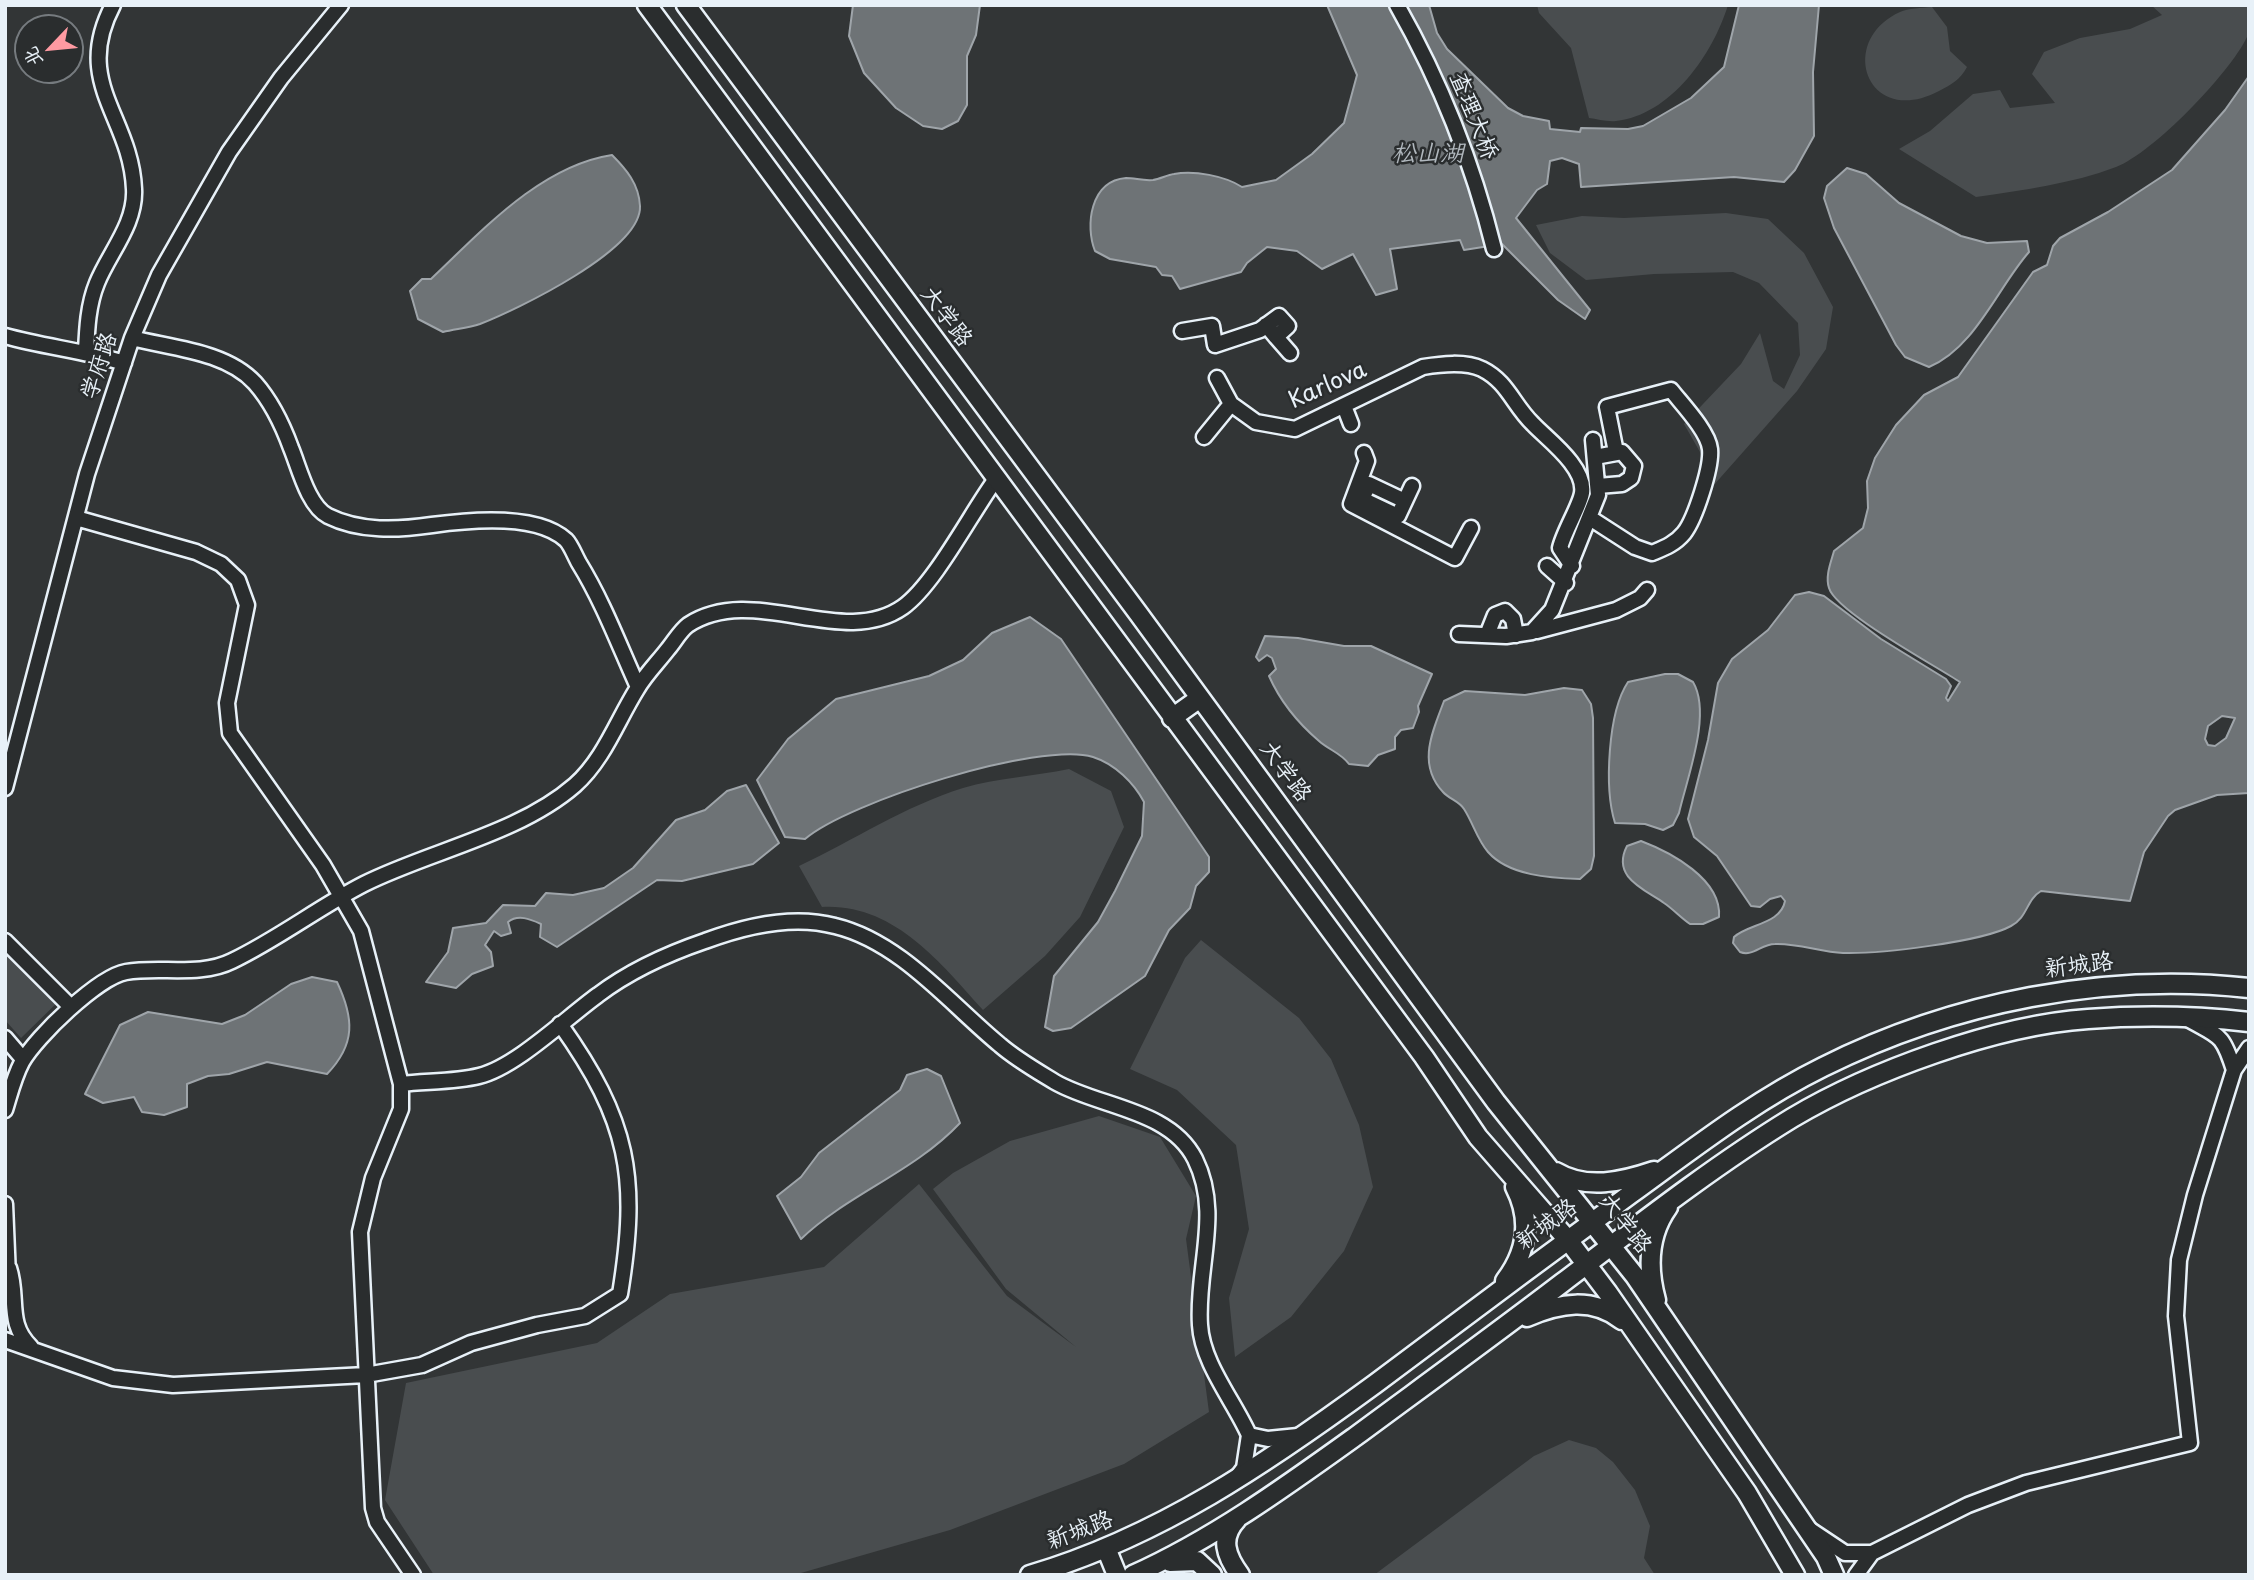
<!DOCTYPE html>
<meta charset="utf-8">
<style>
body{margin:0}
#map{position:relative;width:2254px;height:1580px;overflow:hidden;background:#323536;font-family:"Playpen Sans","LXGW WenKai TC",sans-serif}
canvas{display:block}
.frame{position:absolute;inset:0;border:7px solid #e8f1f8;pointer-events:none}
.north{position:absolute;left:14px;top:14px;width:70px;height:70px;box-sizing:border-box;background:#2a2d2e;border:2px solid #767b7f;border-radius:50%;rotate:244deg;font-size:19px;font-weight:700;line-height:28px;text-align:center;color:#e8f1f8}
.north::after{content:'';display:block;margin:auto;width:24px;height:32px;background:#ff9aa2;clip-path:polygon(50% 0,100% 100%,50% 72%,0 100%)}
</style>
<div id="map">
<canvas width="2254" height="1580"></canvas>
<div class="frame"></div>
<div class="north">北</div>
</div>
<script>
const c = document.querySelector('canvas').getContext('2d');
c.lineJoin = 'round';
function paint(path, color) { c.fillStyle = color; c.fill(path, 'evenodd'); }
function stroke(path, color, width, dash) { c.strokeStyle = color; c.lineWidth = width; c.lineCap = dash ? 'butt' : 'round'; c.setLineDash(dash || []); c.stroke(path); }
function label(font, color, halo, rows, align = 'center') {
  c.font = font + ' "Playpen Sans","LXGW WenKai TC",sans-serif'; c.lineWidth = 5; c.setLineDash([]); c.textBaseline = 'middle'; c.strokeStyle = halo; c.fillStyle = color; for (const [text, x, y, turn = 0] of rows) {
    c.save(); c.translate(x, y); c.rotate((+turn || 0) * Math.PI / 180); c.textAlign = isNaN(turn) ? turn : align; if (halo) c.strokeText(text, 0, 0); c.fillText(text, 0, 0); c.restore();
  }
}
paint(new Path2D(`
 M1537,5h191c-15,49 -57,110 -112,116 -9,1 -19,-2 -27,-3l-18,-70 -32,-35z
 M2151,5h98c0,10 2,23 -2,32 -17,36 -94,116 -131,130 -45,17 -93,23 -140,30l-77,-48 31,-18 43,-37 27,-4 10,18 45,-5 -23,-29 12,-22 36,-14 50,-9 32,-14z
 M1932,7l15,20 3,24 17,16c-7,13 -15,17 -28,24 -72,38 -103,-50 -39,-79 8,-4 22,-4 32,-5z
 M1726,213l42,6 36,34 29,54 -7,42 -29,42 -84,95 -13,-34 -16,-28 57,-60 19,-31 13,48 11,8 16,-34 -2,-32 -39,-40 -26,-11 -79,2 -68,6 -36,-27 -14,-28 46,-9 42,2z
 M1069,769l42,22 13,36 -44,90 -35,39 -62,54c-43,-48 -90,-107 -161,-103l-23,-41c55,-26 106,-60 164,-78 34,-10 72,-12 106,-19z
 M1201,940l98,78 32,41 28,66 14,62 -29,64 -53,66 -56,40 -6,-59 20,-69 -13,-84 -59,-55 -47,-21 55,-111z
 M5,948l57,50 -41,40 -16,-18z
 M1099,1116l61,21 36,59 -10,43 23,173 -85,52 -174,66 -156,45h-360l-49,-75 21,-117 191,-40 73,-49 154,-27 95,-83 88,112 69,51 -70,-58 -73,-100 20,-16 57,-32z
 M1569,1440l27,8 17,14 22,28 15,36 -6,32 11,17h-281l160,-119z`), '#494d4f');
const water = new Path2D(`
 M853,5h127l-4,30 -9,21v49l-9,16 -16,8 -19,-3 -27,-18 -32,-35 -15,-37z
 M1327,5h102l8,28 10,16 61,59 15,8 26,5 1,8 30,3 1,-4 47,1 15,-3 48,-28 33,-31 15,-62h80l-6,67 1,64 -19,34 -11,12 -50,-5 -153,10 -2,-23 -17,-6 -12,3 -3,23 -10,6 -21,28 74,92 -5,9 -27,-19 -56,-56 -38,6 -4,-10 -70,9 7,40 -21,6 -23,-41 -31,15 -25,-18 -30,-4 -20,16 -6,9 -61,17 -8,-13 -10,-1 -6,-8 -46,-8 -15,-8c-10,-25 -5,-70 31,-73 9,0 17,3 27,2 7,-1 14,-5 21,-6 20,-4 51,2 68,13l34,-7 36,-26 32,-31 13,-48z
 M2249,76v717l-32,2 -42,15 -7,6 -24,36 -14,49 -89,-10c-15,9 -13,26 -30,35 -29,16 -132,28 -168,27 -23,-1 -45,-10 -68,-9 -14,0 -22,13 -35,8l-7,-9 1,-6c14,-13 47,-13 51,-36l-4,-5 -11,3 -10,8 -9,-1 -34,-50 -23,-19 -6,-18 20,-79 10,-57 14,-24 36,-29 27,-35 14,-3 15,4 57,43 65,40 5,7 -5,12 2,3 12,-19c-24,-16 -124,-70 -131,-94 -4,-12 2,-26 5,-37l29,-23 5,-20 -1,-27 8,-23 21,-33 28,-30 34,-18 75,-105 14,-7 6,-19 7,-8 48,-26 64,-42 53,-60zM2222,716l13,2 -9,20 -11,8 -7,-1 -3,-6 3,-13z
 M612,155c14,14 27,29 28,51 2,44 -124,104 -160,118 -12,4 -25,5 -37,8l-25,-13 -8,-28 12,-12h9c51,-48 109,-113 181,-124z
 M1847,168l19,6 33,29 62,33 26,7 40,-2 2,11c-31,35 -54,96 -100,115l-24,-10 -9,-12 -62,-117 -10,-30 3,-12z
 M1030,617l31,22 148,218v15l-13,14 -6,22 -21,22 -24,46 -74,52 -18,3 -8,-4 9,-51 44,-54 17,-31 27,-55 2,-34c-10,-19 -29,-38 -51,-45 -54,-16 -245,45 -288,82l-20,-2 -28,-57 31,-41 48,-40 93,-23 34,-16 29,-27z
 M1265,636l33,2 46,8h27l61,28 -14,32 1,6 -6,16 -12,2 -6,7v12l-17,6 -10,11 -19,-2c-8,-11 -20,-14 -30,-23 -21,-18 -39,-40 -50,-65l7,-7 -4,-11 -5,-3 -8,6 -3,-4z
 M1665,674h13l15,8c19,32 -6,96 -14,131l-6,12 -10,5 -18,-6 -30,-1c-11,-35 -7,-111 13,-141z
 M1564,688l18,2 9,14 2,14 1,138 -3,13 -11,10c-29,-1 -71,-3 -92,-27 -11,-13 -15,-29 -24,-43 -5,-8 -15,-10 -21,-17 -26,-28 -11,-59 1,-91l21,-10 60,4z
 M746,785l33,58 -26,21 -71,17 -25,-1 -100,67 -17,-10 1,-13c-11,-5 -23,-10 -33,-2l3,11 -10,3 -7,-5 -9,14 6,7 2,14 -21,8 -16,14 -30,-6 22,-30 5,-24 33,-5 17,-18 32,1 11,-13 27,2 31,-7 29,-20 43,-48 29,-10 22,-19z
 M1641,841c29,11 81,38 78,76l-16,7h-13c-9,-6 -17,-15 -26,-21 -20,-14 -53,-26 -37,-57z
 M312,977l25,5c17,36 19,62 -10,92l-60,-12 -38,12 -21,2 -21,8v23l-23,8 -22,-3 -8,-15 -31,6 -18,-9 35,-69 28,-13 74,12 23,-9 46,-31z
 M927,1069l14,7 19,47c-46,49 -112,71 -159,116l-24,-43 24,-19 18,-24 81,-63 7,-15z`);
paint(water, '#6e7376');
stroke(water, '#9fa5aa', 2);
const minor = new Path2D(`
 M1397,5c43,76 76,159 97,244
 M1182,331l30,-5 3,19 45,-15 19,-14 9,10 -12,11 -10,-12
 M5,336c40,11 80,15 119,27
 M1276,337l14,16
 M132,338c38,10 94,13 123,45 15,17 28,43 36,65 8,19 17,58 37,68 32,16 70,14 104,9 36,-5 105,-12 134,15 5,5 9,16 13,23 24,39 40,82 59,124
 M86,352c1,-23 2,-47 11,-69 12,-30 39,-59 37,-94 -3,-73 -62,-106 -21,-184
 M1217,378l14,26 25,18 39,7 128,-62c18,-3 42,-6 59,2 26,13 31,36 51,55 14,15 53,43 49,69 -2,13 -18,38 -22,55l12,18
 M1344,406l7,18
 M1204,437l27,-33
 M1364,453l3,8 -16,43 104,54 16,-30
 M1595,457l27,-5 12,14 -3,12 -9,6 -24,2
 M1405,501l-36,-17 -7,15 36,17 14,-30
 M76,518l120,34 25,12 17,16 9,25 -20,98 3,30 93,132 38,66 40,153v25l-28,69 -13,54 13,276 4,14 36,53
 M1590,518l45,29 17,6c12,-5 23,-9 32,-20 11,-14 28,-66 26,-84 -2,-18 -28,-45 -39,-59l-64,17 9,45
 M1547,566l19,17
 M1537,631l79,-21 24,-12 7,-8
 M1459,634l47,2 26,-4 20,-22 46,-115 -5,-55
 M1487,635l8,-20 10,-4 8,8 3,16
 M5,788l82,-314 45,-136 27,-63 70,-123 52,-74 60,-73
 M5,941l66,66
 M2186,1018c33,19 36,14 48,52
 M5,1038l18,21
 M401,1084c25,-3 54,-2 78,-8 37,-9 87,-58 119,-81 33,-25 69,-41 107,-54 40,-15 89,-26 130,-15 66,16 115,78 165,119 16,14 37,26 55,37 43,25 115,27 140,77 27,54 1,109 5,166 2,38 34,76 49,110
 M5,1110c5,-16 9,-33 17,-48 14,-25 76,-85 104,-90 34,-6 74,5 106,-11 46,-22 87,-54 132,-77 66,-33 155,-50 211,-99 29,-26 42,-64 62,-96 8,-14 21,-27 31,-40 6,-7 12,-18 20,-24 66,-43 154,25 215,-18 32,-23 68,-94 93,-128
 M5,1204l3,72
 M9,1268c10,30 -3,55 22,79
 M5,1340l108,38 60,7 193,-10 56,-10 49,-22 66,-18 48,-9 35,-22c19,-117 9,-173 -60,-270
 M1235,1480l9,-12 5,-33 19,4 30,-3
 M1809,1529l36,24h27l96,-48 58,-22 164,-40 -14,-127 3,-56 16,-65 39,-125 15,-22
 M1856,1575l16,-22`);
const major = new Path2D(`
 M647,5l777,1052 54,80 90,103 40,53 139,200 48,82
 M686,5l452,608 358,489 139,174 191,281 8,18
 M1172,718l28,-20
 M1556,1172c30,18 66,10 98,-1
 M1505,1281c22,-29 27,-61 10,-94
 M1656,1300c-9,-33 -8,-65 12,-93
 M1527,1317c33,-14 65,-20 95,3
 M1237,1519c-18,19 -11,37 3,56
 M1106,1548l11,27
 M1170,1562l27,-1 15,14
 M1030,1575c129,-38 237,-112 345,-191 85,-64 171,-128 257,-191 62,-45 122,-92 191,-126 130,-65 281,-95 426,-79
 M1133,1575c80,-36 152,-88 223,-139 69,-51 138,-101 206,-153 75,-57 150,-116 230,-165 79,-47 205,-93 296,-99 54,-4 108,-3 161,3`);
stroke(minor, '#e8f1f8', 19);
stroke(major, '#e8f1f8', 23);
stroke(minor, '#2a2d2e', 14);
stroke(major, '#2a2d2e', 18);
label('23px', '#e8f1f8', '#2a2d2e', [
 ["查理大桥",1473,116,68],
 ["大学路",946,317,53],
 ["学府路",100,366,-72],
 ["Karlova",1328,386,-24],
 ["大学路",1285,772,54],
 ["新城路",2079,966,-7],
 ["大学路",1625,1224,52],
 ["新城路",1547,1225,-36],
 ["新城路",1080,1531,-21]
]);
label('italic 24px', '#b1b8be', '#2a2d2e', [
 ["松山湖",1428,154]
]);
</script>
